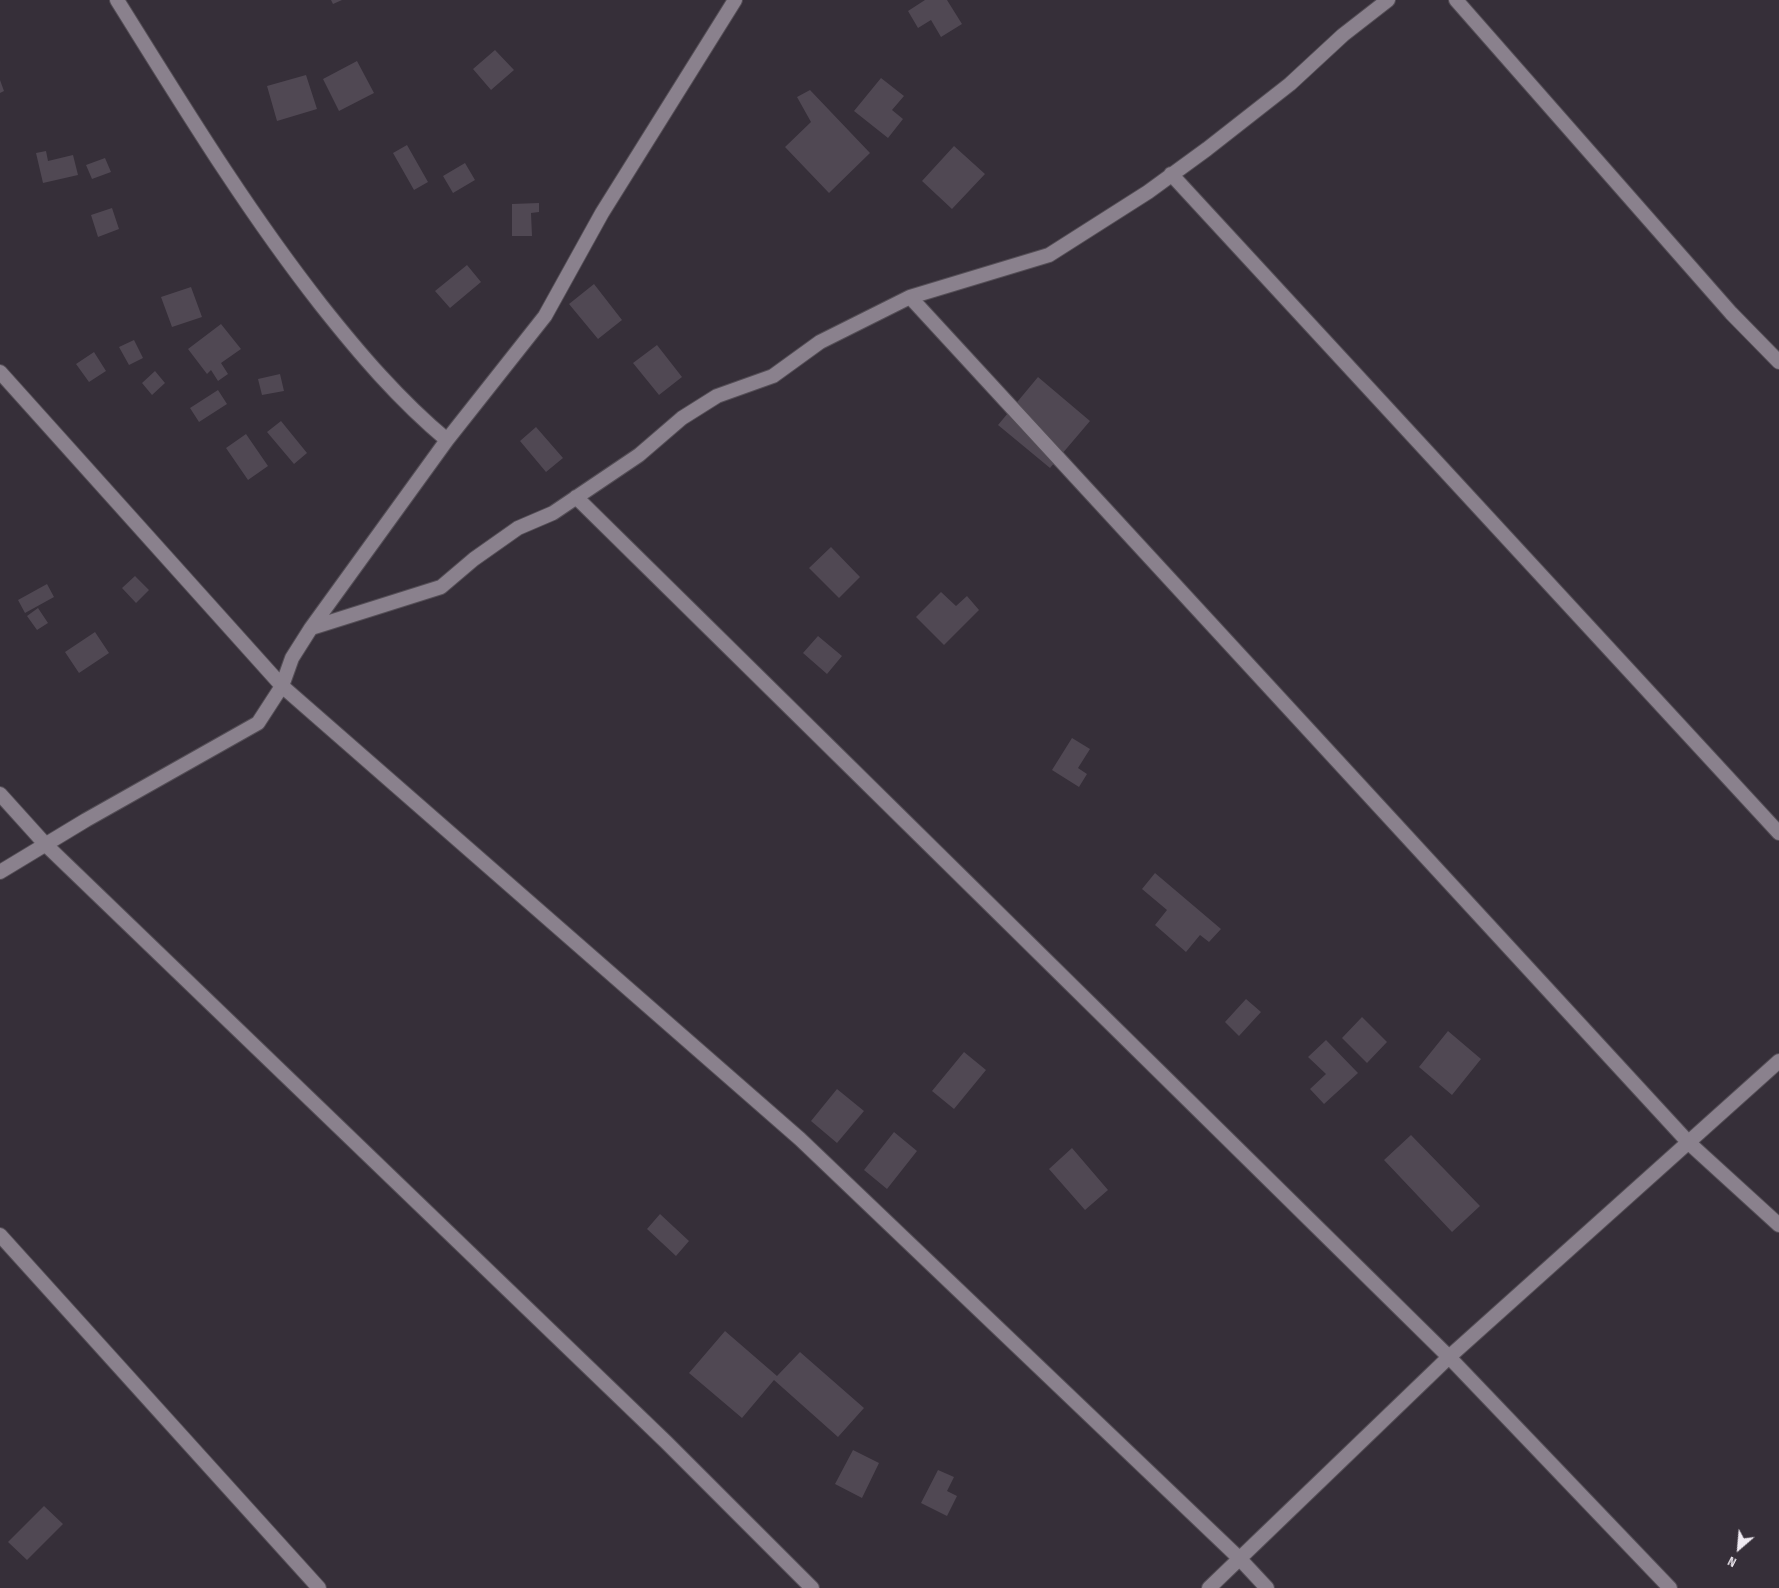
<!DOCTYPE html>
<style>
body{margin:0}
#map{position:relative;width:1779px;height:1588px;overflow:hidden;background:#362f39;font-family:"Sofia Sans Condensed",sans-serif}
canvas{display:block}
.north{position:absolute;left:1714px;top:1523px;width:50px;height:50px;-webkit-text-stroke:4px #362f39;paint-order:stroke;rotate:207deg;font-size:14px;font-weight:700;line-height:20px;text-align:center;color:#efeaf1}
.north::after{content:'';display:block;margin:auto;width:18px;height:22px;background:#efeaf1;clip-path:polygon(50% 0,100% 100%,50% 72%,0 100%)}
</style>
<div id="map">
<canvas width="1779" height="1588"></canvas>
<div class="north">N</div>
</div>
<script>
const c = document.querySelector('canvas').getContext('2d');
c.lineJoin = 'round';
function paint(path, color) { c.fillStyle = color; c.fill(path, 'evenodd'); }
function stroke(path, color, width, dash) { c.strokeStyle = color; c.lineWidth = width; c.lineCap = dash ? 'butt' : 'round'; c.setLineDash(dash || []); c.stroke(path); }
paint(new Path2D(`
 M331,0h11l-9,4z
 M925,0h22l15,24 -21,13 -10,-17 -13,8 -10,-17z
 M495,50l19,20 -23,20 -18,-21z
 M357,61l17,32 -35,18 -16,-32z
 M306,75l11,34 -40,12 -10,-35z
 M881,78l23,18 -12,14 11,9 -15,19 -34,-27z
 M0,80l4,11 -4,2z
 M810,90l60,63 -41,40 -44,-46 26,-25 -14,-25z
 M407,145l21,37 -14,8 -21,-37z
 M954,146l31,28 -33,35 -30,-28z
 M46,151l2,10 25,-6 5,20 -35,8 -7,-30z
 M105,158l6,14 -19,7 -6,-14z
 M465,163l10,17 -22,13 -10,-17z
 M539,203v9l-8,1 1,23h-20v-32z
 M112,208l7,21 -21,8 -7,-22z
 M467,265l14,17 -31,26 -15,-17z
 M594,284l28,36 -24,19 -29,-35z
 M191,287l11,30 -30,10 -11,-30z
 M221,324l20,25 -20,14 7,11 -10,7 -7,-11 -4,4 -19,-25z
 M134,340l9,18 -14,7 -10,-18z
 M657,345l25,32 -23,18 -26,-32z
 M94,352l12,19 -17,11 -13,-18z
 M155,371l10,12 -13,12 -10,-12z
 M280,374l4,17 -22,4 -4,-16z
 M1038,377l52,44 -40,47 -52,-43z
 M218,390l9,14 -28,18 -9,-14z
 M281,421l26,32 -13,11 -27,-32z
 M536,427l27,31 -17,14 -26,-31z
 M246,434l22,32 -20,14 -22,-32z
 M831,547l29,30 -21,21 -30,-30z
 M135,576l14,14 -13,13 -14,-15z
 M47,584l7,13 -29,16 -7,-13z
 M941,592l15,14 11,-10 12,14 -35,35 -28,-28z
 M38,608l10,15 -11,7 -10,-14z
 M95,632l14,21 -30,20 -14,-21z
 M818,636l24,20 -15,18 -24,-21z
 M1072,738l18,11 -12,19 9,6 -8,13 -27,-17z
 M1155,873l66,56 -12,13 -9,-7 -14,17 -31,-27 12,-15 -25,-21z
 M1246,999l15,13 -22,24 -14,-14z
 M1362,1017l25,25 -20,21 -25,-25z
 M1448,1031l33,28 -29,36 -33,-28z
 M1326,1040l32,33 -34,31 -14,-15 16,-15 -18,-17z
 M964,1052l22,18 -32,39 -22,-18z
 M837,1089l27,22 -27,32 -26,-22z
 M894,1132l23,19 -30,38 -23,-19z
 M1411,1135l69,71 -28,26 -68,-72z
 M1072,1148l36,42 -23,20 -36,-41z
 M660,1214l29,27 -13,15 -29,-27z
 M725,1331l52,45 23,-24 64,56 -26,29 -64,-57 -32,38 -53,-45z
 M853,1450l26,13 -17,35 -27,-14z
 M938,1470l16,7 -7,14 10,5 -10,20 -26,-13z
 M44,1506l19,18 -36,36 -19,-18z`), '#504853');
const minor = new Path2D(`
 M117,0c65,104 128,208 204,305 38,48 78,95 126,135
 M1456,0l275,313 48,49
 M1171,174l608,659
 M910,297l779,846 90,82
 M0,372l282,314 518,453 439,419 28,30
 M576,497l873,860 221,231
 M311,628l136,-188 98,-124 57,-103 133,-213
 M0,794l46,51 620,597 146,146
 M0,872l86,-52 172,-97 24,-37 10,-28 19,-30 130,-41 33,-28 44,-31 35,-15 86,-58 43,-37 35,-22 56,-20 47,-34 90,-45 139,-42 99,-63 59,-43 83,-65 53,-49 45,-35
 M0,1235l319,353
 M1209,1588l240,-231 330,-296`);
stroke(minor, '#544e56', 16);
stroke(minor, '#8a818d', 14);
</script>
